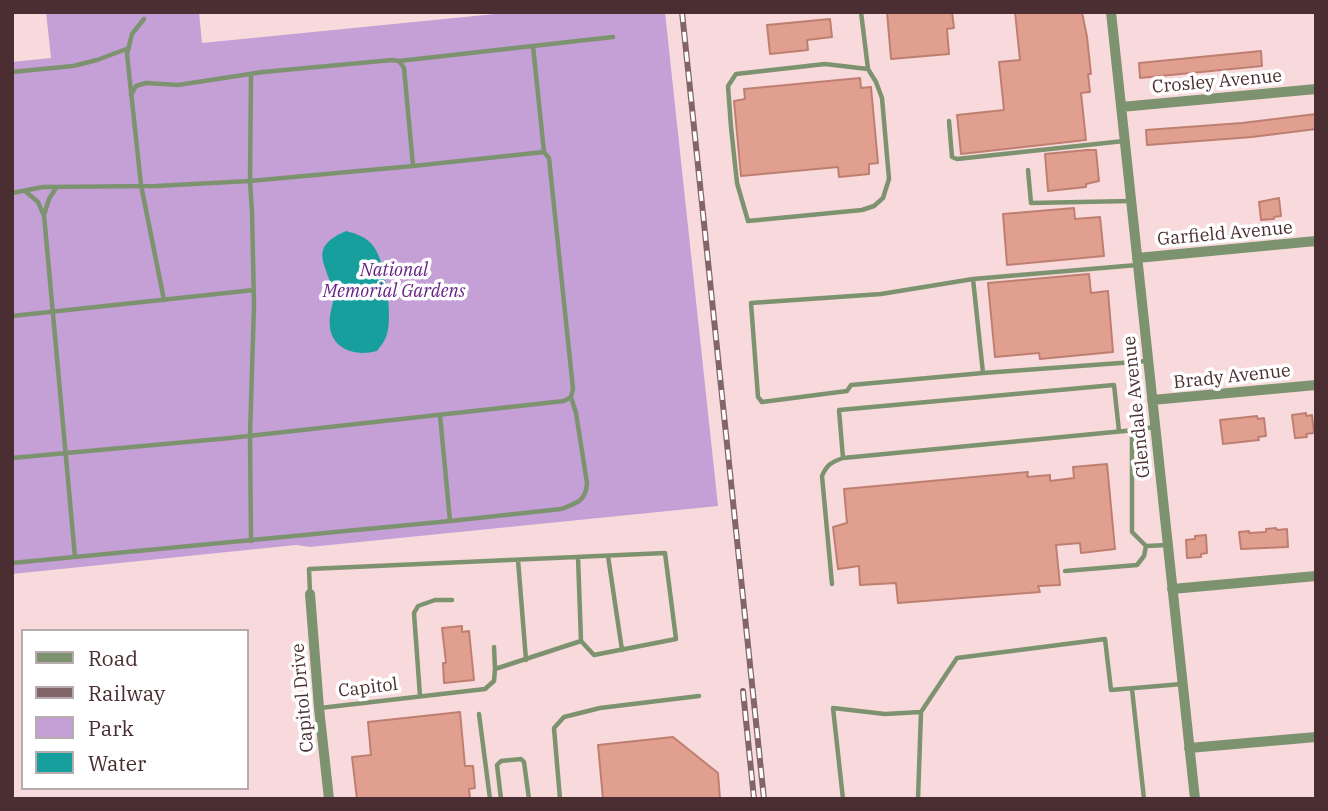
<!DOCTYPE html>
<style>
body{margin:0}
#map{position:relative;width:1328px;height:811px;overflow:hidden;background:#f8dadc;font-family:"IBM Plex Serif",serif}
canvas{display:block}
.frame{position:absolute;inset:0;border:14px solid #4a2e31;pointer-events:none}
.legend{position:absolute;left:21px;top:629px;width:228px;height:161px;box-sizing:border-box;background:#fff;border:2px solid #b7abad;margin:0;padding:9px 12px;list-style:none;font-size:21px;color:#4a2e31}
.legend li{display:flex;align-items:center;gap:14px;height:35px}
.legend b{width:35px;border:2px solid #b7abad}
</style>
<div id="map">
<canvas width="1328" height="811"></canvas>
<div class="frame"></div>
<ul class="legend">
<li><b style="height:9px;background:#7d936f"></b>Road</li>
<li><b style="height:9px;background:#826568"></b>Railway</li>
<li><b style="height:19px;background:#c4a0d7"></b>Park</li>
<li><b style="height:19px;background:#169f9d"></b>Water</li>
</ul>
</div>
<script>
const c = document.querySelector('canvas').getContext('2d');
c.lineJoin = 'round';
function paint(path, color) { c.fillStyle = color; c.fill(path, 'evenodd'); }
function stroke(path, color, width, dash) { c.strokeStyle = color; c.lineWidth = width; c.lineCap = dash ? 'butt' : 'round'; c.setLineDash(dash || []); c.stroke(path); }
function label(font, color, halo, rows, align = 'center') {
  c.font = font + ' "IBM Plex Serif",serif'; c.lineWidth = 7; c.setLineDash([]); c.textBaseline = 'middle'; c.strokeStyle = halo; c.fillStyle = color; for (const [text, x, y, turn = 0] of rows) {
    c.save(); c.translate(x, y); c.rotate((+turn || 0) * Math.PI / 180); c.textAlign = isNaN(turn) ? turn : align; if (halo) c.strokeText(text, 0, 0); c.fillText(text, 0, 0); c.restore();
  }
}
paint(new Path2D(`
 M46,12h153l3,31 313,-31h150l53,494 -408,41 -14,-2 -284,29v-512l39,-4z`), '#c4a0d7');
paint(new Path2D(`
 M346,231c11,3 21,6 28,16 11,14 20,73 12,90 -2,5 -6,10 -9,14 -26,7 -51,-5 -47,-35 1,-8 4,-13 3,-22 -4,-29 -28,-45 13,-63z`), '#169f9d');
const building = new Path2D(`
 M887,12h65l2,16 -7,1 2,25 -58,5z
 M1015,12h67l5,25 4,37h-3l2,18 -9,1 5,47 -125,14 -4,-39 47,-5 -5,-48 21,-2z
 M830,19l2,18 -25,3 1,10 -38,4 -3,-29z
 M1261,51l1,15 -122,12 -1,-15z
 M860,78l1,10 10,-1 7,76 -9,1v10l-30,3 -1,-10 -97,9 -7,-75 11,-2 -1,-10z
 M1316,114v15l-64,8 -105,8 -1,-15 96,-7z
 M1087,150h9l3,31 -13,3v3l-38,4 -3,-37z
 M1279,198l2,18 -7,1v2l-13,1 -2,-18z
 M1074,208l1,11 25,-2 4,39 -97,9 -4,-51z
 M1089,274l2,19 17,-2 5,61 -73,7 -1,-6 -44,4 -7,-74z
 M1306,413v3l6,-1 2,18 -8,1 1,3 -12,1 -3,-23z
 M1257,416l1,3 6,-1 2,18 -8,1 1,3 -36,4 -3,-24z
 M1107,464l8,85 -34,4 -1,-10 -24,2 4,40 -22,1 2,6 -142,11 -2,-20 -36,2 -1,-19 -21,3 -5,-42 14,-4 -3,-34 184,-17 -1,5 23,-2v6l24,-3 -1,-11z
 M1276,528l1,2 10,-1 1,18 -47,2 -2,-17 10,-1v2l17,-1v-3z
 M1206,535l1,18 -6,1v3l-14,1 -1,-18 9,-1v-3z
 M462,626v6l7,-1 5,49 -30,3 -1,-20h3l-4,-35z
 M460,712l5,54h8l2,22 -6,1 1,10h-113l-5,-42 19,-2 -3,-33z
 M673,737l45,36 2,26h-117l-5,-54z`);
paint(building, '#e19f90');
stroke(building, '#be7f71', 2);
stroke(new Path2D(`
 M861,12l7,57 8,13 6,16 7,81 -6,19 -9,8 -12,4 -114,11 -11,-38 -6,-56 -3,-41 8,-12 89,-10 43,5
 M144,19l-12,15 -5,20 14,131 23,115
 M533,46l11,106
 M399,61l214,-24
 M12,72l61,-6 24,-6 32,-12
 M131,95l5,-9 10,-3 32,2 85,-13 129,-12 7,1 5,7 9,98
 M949,121l3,36 5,2 167,-18
 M1028,170l3,33 99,-2
 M56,188l-7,11 -5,16 31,342
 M25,191l13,11 5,12
 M12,193l31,-6 113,-1 94,-5 163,-15 131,-14 5,6 24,231 -2,8 -7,4 -334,37 -218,20
 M1137,265l-164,14 10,94 165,-12
 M973,279l-92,15 -130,9 7,94 4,5 85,-11 4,-6 132,-12
 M12,316l242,-26
 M1154,427l-19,3 -3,6v96l14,14 21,-1
 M843,458l-4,-48 275,-25 5,46
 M450,521l111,-12c16,-6 25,-8 26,-26l-11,-70 -5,-16
 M251,541l-1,-106 4,-130 -2,-94 -2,-30 1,-107
 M608,556l14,94
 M518,560l8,100
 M12,563l438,-42 -10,-106
 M1065,571l72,-6 7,-9 2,-10
 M832,584l-10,-108c5,-12 10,-14 21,-18l292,-28
 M310,593l-1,-24c119,-5 238,-10 356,-16l11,86 -82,16 -13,-14 -3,-84
 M495,669l86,-28
 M1132,689l12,110
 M420,696l-6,-83 4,-7 17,-6h17
 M320,708l165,-19 9,-8 1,-12 -1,-22
 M479,714l11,85
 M501,799l-4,-34 4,-4 20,-2 3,3 5,37
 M560,799l-6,-71 10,-11 36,-9 99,-12
 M843,799l-10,-91 52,6 36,-2 36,-54 148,-19 6,51 71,-6
 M918,799l3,-87`), '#7d936f', 4.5);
stroke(new Path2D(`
 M1111,12l84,787
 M1121,107l195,-18
 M1137,258l179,-17
 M1152,400l164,-15
 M1172,589l144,-13
 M310,594l9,114 10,91
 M1189,748l127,-11`), '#7d936f', 10);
const rail = new Path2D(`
 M682,12l82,787
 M743,691l11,108`);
stroke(rail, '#826568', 6);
stroke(rail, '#fff', 3.5, [10]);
label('18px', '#4a2e31', '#fff', [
 ["Crosley Avenue",1217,82,-5],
 ["Garfield Avenue",1225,234,-5],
 ["Brady Avenue",1232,377,-6],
 ["Glendale Avenue",1137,407,-96],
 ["Capitol",368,688,-7],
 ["Capitol Drive",303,698,-95]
]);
label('italic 18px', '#672184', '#fff', [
 ["National",394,271],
 ["Memorial Gardens",394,292]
]);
</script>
